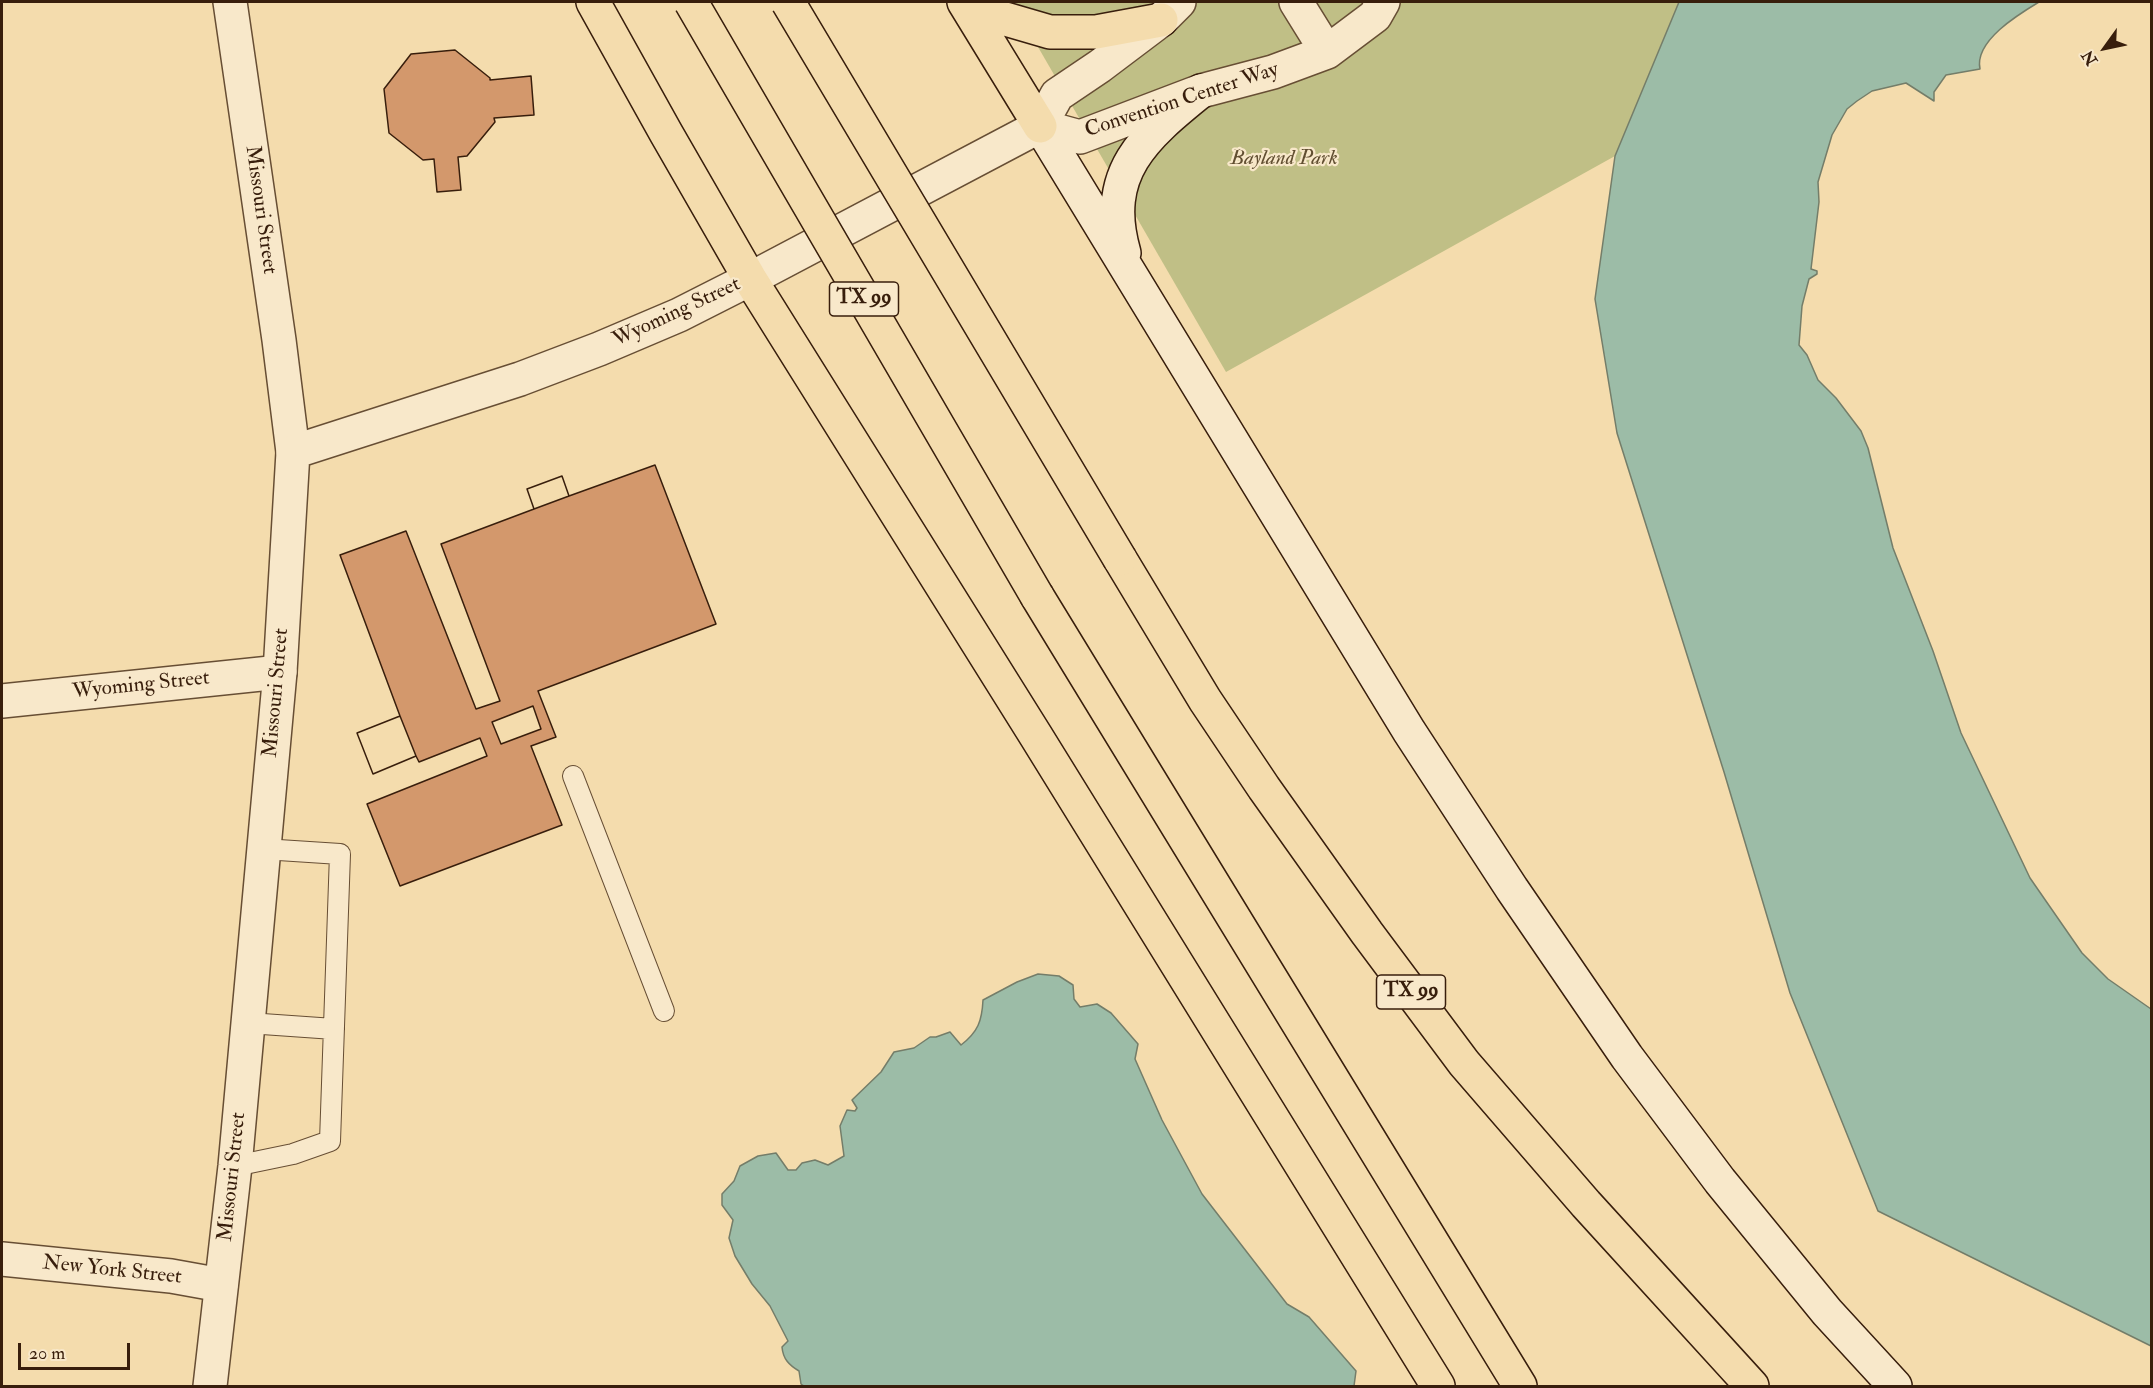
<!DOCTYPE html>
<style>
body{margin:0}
#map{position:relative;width:2153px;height:1388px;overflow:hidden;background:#f4dcad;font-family:"IM FELL Double Pica",serif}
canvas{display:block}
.frame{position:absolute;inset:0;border:3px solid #381e0c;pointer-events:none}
.north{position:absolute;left:2075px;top:18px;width:60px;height:60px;-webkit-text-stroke:4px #f8e8ca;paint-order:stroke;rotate:237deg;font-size:16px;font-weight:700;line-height:24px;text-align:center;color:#381e0c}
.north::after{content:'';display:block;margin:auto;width:21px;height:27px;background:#381e0c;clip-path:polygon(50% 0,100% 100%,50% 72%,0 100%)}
.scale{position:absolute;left:18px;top:1343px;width:112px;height:27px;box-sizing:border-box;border:3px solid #381e0c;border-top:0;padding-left:8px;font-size:18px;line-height:21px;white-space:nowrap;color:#381e0c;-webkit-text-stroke:4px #f8e8ca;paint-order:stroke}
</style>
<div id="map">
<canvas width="2153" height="1388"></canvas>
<div class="frame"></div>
<div class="north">N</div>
<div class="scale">20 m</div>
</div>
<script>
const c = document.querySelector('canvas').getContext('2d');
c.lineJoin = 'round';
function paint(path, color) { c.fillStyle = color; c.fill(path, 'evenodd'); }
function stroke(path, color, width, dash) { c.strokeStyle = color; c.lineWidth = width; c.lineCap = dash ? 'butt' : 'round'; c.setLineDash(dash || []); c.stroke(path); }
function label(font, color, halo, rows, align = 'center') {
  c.font = font + ' "IM FELL Double Pica",serif'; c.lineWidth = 4.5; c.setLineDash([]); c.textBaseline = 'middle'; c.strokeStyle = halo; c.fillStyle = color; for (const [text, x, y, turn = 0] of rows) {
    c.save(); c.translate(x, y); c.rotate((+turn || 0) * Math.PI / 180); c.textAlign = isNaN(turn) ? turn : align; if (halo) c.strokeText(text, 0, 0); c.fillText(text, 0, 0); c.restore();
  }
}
paint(new Path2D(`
 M1012,2h667l-64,154 -389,216z`), '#c0bf86');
const water = new Path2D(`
 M1679,2h360c-20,12 -65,39 -59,67l-34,6 -12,17v9l-28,-18 -34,8 -15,10 -10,8 -15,26 -14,47 1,20 -8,67 6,2v3l-8,5 -7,27 -3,39 8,10 11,25 18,18 25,33 7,17 25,100 40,103 28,82 69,145 52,75 26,26 43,30v337l-273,-135 -88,-218 -66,-221 -107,-339 -22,-134 20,-143z
 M1038,974l21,2 14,9 1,14 6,8 17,-3 14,9 27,31 -3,15 27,61 40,74 85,110 22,13 47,54 -2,15h-550l-3,-2 -2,-13c-10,-6 -16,-12 -17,-24l6,-6 -18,-35 -18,-22 -17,-28 -6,-18 4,-18 -11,-15v-11l12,-13 6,-15 18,-10 18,-3 12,17h8l6,-7 13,-3 13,5 16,-9 -4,-30 7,-16 8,1 2,-3 -5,-8 29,-28 13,-20 20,-4 16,-11h6l14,-5 11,13c17,-13 21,-24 22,-45l34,-18z`);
paint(water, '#9cbca7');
stroke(water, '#747d69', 1.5);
const building = new Path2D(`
 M455,50l35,28v2l41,-4 3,39 -40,3 1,4 -28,34 -9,1 3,33 -24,2 -3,-33 -11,1 -34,-27 -5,-44 27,-35z
 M655,465l61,159 -178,67 18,46 -25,9 31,79 -162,61 -33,-82 120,-48 -7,-18 -61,24 -3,-6 -43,18 -16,-41 43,-17 -60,-161 66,-24 70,178 24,-8 -59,-157 93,-35 -7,-20 35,-13 7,20zM533,706l8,23 -40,15 -9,-22z
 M562,476l7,20 -35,13 -7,-20z
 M400,716l16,40 -43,18 -16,-41z`);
paint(building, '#d3986c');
stroke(building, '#381e0c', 1.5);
const service = new Path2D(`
 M573,776l91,235
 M248,1023l86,6
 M235,1166l58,-12 37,-13 10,-287 -77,-5`);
const minor = new Path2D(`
 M230,2l49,338 14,112
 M1179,2l-18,18 -61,46 -43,29 -17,31 40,11 121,-46 72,-19 54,-20 48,-36 8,-14
 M1296,2l31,50
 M2,701l278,-29
 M2,1259l169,17 50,9`);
const tertiary = new Path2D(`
 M210,1386l25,-220 45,-494 13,-220 227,-73 79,-30 80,-34 71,-36 290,-153`);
const secondary = new Path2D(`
 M1040,126l369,605 103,158 115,168 93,124 107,131 68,74
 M1124,253c-23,-80 20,-116 77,-162`);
const motorway = new Path2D(`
 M593,2l73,131 84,146 286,457 402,650
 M964,2l76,124
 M978,2l24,16 48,14h46l65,-12
 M1120,559l85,141 59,88 103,145 97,130 122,141 166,182
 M1037,596l483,790`);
stroke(service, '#674e34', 22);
stroke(minor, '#674e34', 36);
stroke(tertiary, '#674e34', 36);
stroke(secondary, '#381e0c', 36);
stroke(motorway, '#381e0c', 36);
stroke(service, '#f8e8ca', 20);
stroke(minor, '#f8e8ca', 33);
stroke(tertiary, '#f8e8ca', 33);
stroke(secondary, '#f8e8ca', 33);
stroke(motorway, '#f4dcad', 33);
const motorwayBridge = new Path2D(`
 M691,2l346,594
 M788,2l332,557`);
stroke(motorwayBridge, '#381e0c', 36, []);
stroke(motorwayBridge, '#f4dcad', 33);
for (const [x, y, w] of [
 [864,299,69],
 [1411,992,69]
]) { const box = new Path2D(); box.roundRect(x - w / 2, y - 17, w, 34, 4.5); c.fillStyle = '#f8e8ca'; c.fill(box); stroke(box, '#381e0c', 1.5); }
label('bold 20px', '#381e0c', null, [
 ["TX 99",864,299],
 ["TX 99",1411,992]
]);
label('21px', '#381e0c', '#f8e8ca', [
 ["Convention Center Way",1182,101,-18],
 ["Missouri Street",260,210,82],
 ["Wyoming Street",677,313,-25],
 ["Wyoming Street",141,686,-6],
 ["Missouri Street",277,693,-85],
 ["Missouri Street",233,1177,-84],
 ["New York Street",112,1271,6]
]);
label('italic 21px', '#614e31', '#f8e8ca', [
 ["Bayland Park",1284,159]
]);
</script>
